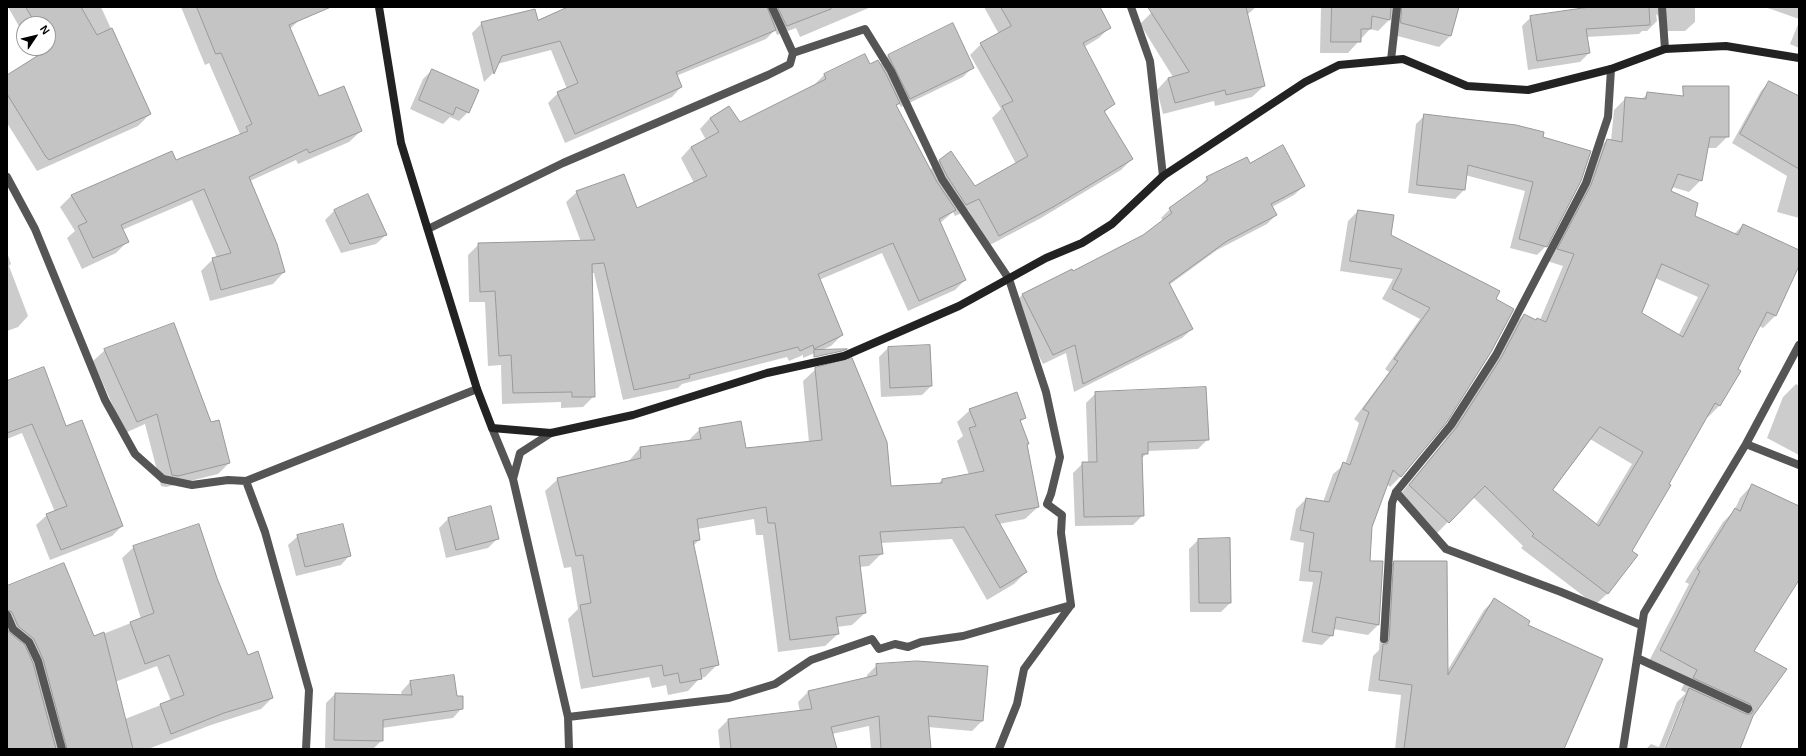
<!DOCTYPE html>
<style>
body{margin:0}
#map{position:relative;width:1806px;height:756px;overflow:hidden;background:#fff;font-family:Helvetica,sans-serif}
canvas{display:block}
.frame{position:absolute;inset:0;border:8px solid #000;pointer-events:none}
.north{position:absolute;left:16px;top:16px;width:40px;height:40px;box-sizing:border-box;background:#fff;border:1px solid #999;border-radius:50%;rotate:55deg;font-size:11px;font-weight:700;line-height:16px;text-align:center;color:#000}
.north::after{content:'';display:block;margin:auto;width:14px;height:18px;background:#000;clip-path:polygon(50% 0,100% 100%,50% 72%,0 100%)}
</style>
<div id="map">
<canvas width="1806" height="756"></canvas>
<div class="frame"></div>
<div class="north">N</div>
</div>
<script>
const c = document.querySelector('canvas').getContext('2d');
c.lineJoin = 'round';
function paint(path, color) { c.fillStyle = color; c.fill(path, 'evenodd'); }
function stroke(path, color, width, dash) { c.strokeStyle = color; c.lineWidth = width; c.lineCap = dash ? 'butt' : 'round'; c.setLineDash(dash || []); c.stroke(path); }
paint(new Path2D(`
 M8,7h93l49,107 -12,12 -101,45 -30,-48v-47l30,-19 -5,-9h16v-24h-24v11z
 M181,7h113l5,13 -9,9 29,69 42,33 -12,11 -51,22 -2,-4 -46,21 34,91 -11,12 -63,17 -9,-30 12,-12 4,-1 -25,-58 -70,30 6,11 -12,12 -34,16 -15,-31 8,-7 -15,-24 11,-11 100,-44 4,9 65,-27 -31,-71 -4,2z
 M571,7h300l-71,30 -4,-9 -19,7 -2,-5 -9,9 -90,37 5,11 -9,10 -107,46 -17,-40 10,-10 9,-4 -16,-39 -54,14 -4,9 -9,9 -12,-49 10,-10 55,-2z
 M984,7h115l11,20 -11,11 -15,9 30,56 -10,10 28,46 -11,11 -80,48 -53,28 -20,-36 -13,6 -2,-4 -13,11 25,57 -10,10 -47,21 -26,-58 -63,27 23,55 -11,11 -28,12v-3l-14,6 -2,-4 -105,27 -4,4 -55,12 -29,-127h-3l3,123 -11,11 -22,1v-6l-59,2 -1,-39 -13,1 -3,-64h-16l-1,-47 11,-11 102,-2 -15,-40 11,-10 59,18 58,-27 -13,-25 10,-11 15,-7 -6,-11 10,-11 30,5 73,-37 11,-11 40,-20 5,10h10l9,-9 64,-31 21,42 -10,10 -62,30 -2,-3 -3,2 34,64 10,-10 35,27 41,-23 -24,-46 9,-9 -31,-54 11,-11 18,-10z
 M1160,7h96l-9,8 17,71 -12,11 -37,9 -1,-5 -51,13 -6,-24 11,-12 5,-1 -33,-53 12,-12z
 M1321,7h137l-8,29 -11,11 -49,-13 1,-15 -1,-2 -1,3 -11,11 -8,-2 -22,24h-28z
 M1586,7h109v15l-10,9h-25l-2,-15 -2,-2 1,7 -10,10h-5l-3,3 -53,3 3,16 -9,9 -52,8 -6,-44 9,-9 55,-8z
 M1765,7h34v12z
 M1799,22v26l-9,-4z
 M432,70l36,42 -9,9 -9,-4 -7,7 -33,-15 13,-30z
 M1769,82l30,15v121l-22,-6 10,-36 -55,-33 29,-52z
 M1648,93l80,43 -12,12h-9l-6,32 -12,12 -17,-5 -2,4 24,25 40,18 9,-9 56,26v12l-24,53 -12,12 -4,-2 -39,79 -12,12 -2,-1 -39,68 -37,67 6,4 -29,39 -12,11 -74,-57 2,-2 -50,-49 -37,37 -38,-37 46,-56 45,-70 23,-45 12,-11 11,5 2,-1 3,1 23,-54 -16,-5 32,-63 16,-46 12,-12 4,1 3,-31 12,-12 16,1zM1655,278l43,19 -20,39 -38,-23zM1590,439l42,25 -36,60 -44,-34z
 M1425,115l118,18 3,113 -9,9 -27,-7 15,-57 -60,-16 -1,15 -9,9 -47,-6 8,-69z
 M1246,158l3,6 55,22 -10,9 -22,12 4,8 -9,9 -50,26 -48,35 23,44 -10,9 -108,54 -8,-39 -23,11 -30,-60 10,-10 49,-21 71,-37 20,-15 -2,-3 9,-9 28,-20 9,-11z
 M367,196l19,39 -10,9 -35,9 -16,-33 9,-9z
 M1358,211l34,5 -2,19 109,56 -53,130 -46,56 -10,10 -3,-3 -16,43 -2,35 9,63 -10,10 -35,-6 -1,6 -10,10 -20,-3 11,-60 -14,-1 5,-38 -14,-3 6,-31 10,-10 17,3 10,-28 12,-10 14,-41 -5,-4 35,-47 -4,-3 35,-50 -38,-20 11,-20 -53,-8 8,-50z
 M7,252l4,12 -2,2 19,50 -10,11 -11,4z
 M888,348l43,38 -9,9 -41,2 -2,-40z
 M105,350l106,73 18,40 -11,11 -52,13 -5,-1 -16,-62 -20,9 -32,-72z
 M816,369l74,118 48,-3 4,-4 27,-5 -12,-34 6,-5 -6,-14 13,-12 55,8 -5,4 7,22 -1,1 12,62 -13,12 -26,5 27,48 -12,12 -27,16 -35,-61 -71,4 1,10 -13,13 -10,1 6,46 -13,12 -15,2 1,7 -13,12 -47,6 -15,-117h-7l-2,-16 -57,10 2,11 -6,6 25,118 -13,13 -5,1 -12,13 -20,4 -2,-10 -14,3 -3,-11 -68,12 -13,-70 10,-10 -7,-42 -7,1 -19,-77 13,-12 70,-17 12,-14 47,-6 13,-13 45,21 64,-8 -6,-61z
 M7,382l59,46 56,98 -10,10 -62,24 -14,-35 11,-10 8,-3 -33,-79 -15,6z
 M1796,384l3,2v69l-32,-17 16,-41z
 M1096,393l112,46 -10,10 -51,2v2l-6,6 2,56 -10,10 -58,1 -2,-53 10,-10h5l-2,-60z
 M1752,485l47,22v71l-47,73 34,18 -34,47 -13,33h-73l18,-46h-2l-18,46h-18l5,-5 8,3 18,-45 9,-9 -5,-3 4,-8 -37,-19 41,-79 -4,-2 38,-60 11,-11 6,-13z
 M490,508l8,30 -10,10 -42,10 -7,-30 9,-9z
 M298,536l52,19 -9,10 -45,11 -8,-31z
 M1198,540l32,63 -9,9h-31l-1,-63z
 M134,547l82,32 31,77 25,42 -11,11 -50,16 -63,24h-141v-162l86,51 48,-19 -19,-61zM157,666l14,35 -46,18 -10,-37z
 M1394,562l53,109 37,-61 10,-10 32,26 37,123h-168l6,-54 -33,-4 5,-35 6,-6 5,-77z
 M877,665l105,56 -10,10 -44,-4 2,22h-59l-2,-23 -37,8 3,15h-115l-2,-19 10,-10 72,-8 -2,-10 10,-10 59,-13v-4z
 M410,682l47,15 5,11 -9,10 -71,10v12l-9,9h-48l1,-46 9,-9 67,2 -1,-4z`), '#0003');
const building = new Path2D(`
 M26,7h55l16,28 15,-7 39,86 -102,46 -3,-3 -39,-63v-19l43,-27 -2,-3v-21h-12z
 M197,7h134l-42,18 30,71 25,-10 18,45 -53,22 -2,-4 -58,28 28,67 8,28 -64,18 -9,-32 19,-5 -27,-64 -83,36 8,17 -36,16 -15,-32 9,-4 -16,-27 101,-44 4,9 72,-29 -2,-4 6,-3 -31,-71 -5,1z
 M568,7h199l9,23 -100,42 6,15 -107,47 -18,-42 21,-9 -18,-42 -58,15 -8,18 -13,-52 54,-13 3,11z
 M778,7h53v2l-44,17z
 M1001,7h99l11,21 -28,15 32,61 -11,7 29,48 -80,48 -54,29 -20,-37 -13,6 -19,-29 -8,-16 12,-9 24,35 53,-30 -26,-50 11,-5 -33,-58 31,-17z
 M1148,7h98l19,79 -39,9 -1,-5 -50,13 -7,-25 21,-6z
 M1332,7h59l-1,13 -18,-4 -1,13h-10v13h-30z
 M1402,7h57l-8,29 -50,-13z
 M1590,7h59l1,18 -64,4 4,24 -53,8 -7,-45z
 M953,23l21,45 -64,31 -22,-44z
 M865,54l5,10 8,-4 8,14 14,29 -4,2 41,77 19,28 -17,9 27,61 -47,21 -26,-58 -75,31 25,61 -29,14 -1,-4 -13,6 -2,-4 -109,28 1,3 -56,12 -30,-127 -12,1 3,133h-23v-5l-59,1 -2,-38 -12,1 -4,-65 -15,1 -2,-49 117,-3 -19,-49 48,-17 13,34 70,-32 -16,-29 28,-15 -9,-14 19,-12 11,16 86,-43 -2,-5z
 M432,69l47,21 -10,23 -13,-6 -3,8 -34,-15z
 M1769,81l30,15v73l-59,-35z
 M1683,86h46v51h-19l-8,44 -24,-7 -7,17 27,12 -3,13 43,19 5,-11 56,26v16l-23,50 -9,-4 -29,57 3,2 -21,35 -5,-3 -46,81 2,1 -39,66 6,4 -30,39 -76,-58 2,-2 -49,-48 -36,37 -40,-38 47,-57 45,-70 23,-44 12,6 1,-2 9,4 28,-68 -17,-5 34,-64 16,-46 15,3 3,-45 21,2 1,-7 36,4zM1662,264l47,21 -26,52 -41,-24zM1600,427l43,25 -44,74 -46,-36z
 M1424,114l92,11 28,7 -1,5 48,14 -10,30 -34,66 -28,-8 14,-57 -65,-17 -3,25 -48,-5z
 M1283,145l22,41 -34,18 6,11 -50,26 -58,42 24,46 -110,55 -8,-39 -22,10 -31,-61 50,-25 1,2 70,-36 29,-22 -3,-5 39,-28 -2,-3 41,-20 3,6z
 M368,194l19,41 -37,9 -16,-34z
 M1358,210l36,5 -3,20 109,56 -4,8 18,10 -23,43 -44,70 -46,55 -8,-7 -21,57 -2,34h13l-4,64 -43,-8 -3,19 -21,-4 10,-60 -13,-1 5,-38 -14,-3 6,-32 23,4 14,-40 7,3 19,-53 -6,-3 35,-48 -4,-2 36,-51 -38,-19 10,-20 -52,-8z
 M174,323l37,99 8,-2 11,43 -52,13 -6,-1 -15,-61 -20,8 -33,-73z
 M930,345l2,41 -42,2 -2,-41z
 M847,349l-5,2 -28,6v-7z
 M852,358l35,84 4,44 51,-3v-4l42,-8 -15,-43 7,-2 -7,-17 48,-17 9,26 -6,2 9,24h-2l12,63 -44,8 32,57 -27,16 -36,-61 -84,5 3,22 -24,2 7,57 -30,4 3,17 -49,6 -15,-117h-7l-2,-16 -69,12 3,21 -7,1 26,124 -19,4 2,10 -22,4 -2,-10 -14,3 -2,-11 -69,12 -13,-72 11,-2 -8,-48 -7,1 -19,-78 84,-20 -1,-11 61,-8 -2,-11 42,-7 5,27 76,-8 -7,-72z
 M44,367l22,59 16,-6 41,106 -62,24 -15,-36 21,-8 -35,-82 -25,9v-52z
 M1206,387l3,53 -61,2v12h-6l2,62 -60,1 -2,-55h15l-2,-70z
 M1752,484l47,22v74l-45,71 33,18 -34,47 -13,33h-75l24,-61 57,26h5l2,-3 -3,-7 -57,-26 4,-8 -37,-20 40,-79 -3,-2 38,-61 5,3z
 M491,506l8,33 -43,11 -8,-32z
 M199,524l18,54 31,77 10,-4 15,47 -49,15 -53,21 -11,-30 24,-9 -15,-40 -24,9 -15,-42 24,-9 -21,-67z
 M343,524l8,32 -46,11 -8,-32z
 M1230,538l1,65h-32l-1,-64z
 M1394,561h53l1,114 46,-77 36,23 -2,4 75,34 -39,90h-160l8,-64 -33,-5 4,-36h4l2,-5z
 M64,563l30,73 10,-4 29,117h-66l-24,-90 -9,-20 -16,-13 -6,-14 -5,-2v-24z
 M7,629l3,4 15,12 8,18 23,86h-49z
 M917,661l71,5 -5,55 -55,-5 3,33h-50l-2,-33 -48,11 6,22h-106l-3,-30 84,-10 -4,-18 69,-16 -1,-11z
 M454,675l3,21h6v13l-80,11v21l-49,-1 1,-47 77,2 -2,-14z`);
paint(building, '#c4c4c4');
stroke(building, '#999', 1);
stroke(new Path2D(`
 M1131,7l19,54 13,115
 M1662,7l3,42
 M793,53l72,-24 26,42 51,108 67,100 37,113 14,65 -9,37 -4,10 15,11 -1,18 10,72 -47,64 -7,35 -18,45
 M1391,60l6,-53
 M7,177l28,52 70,171 30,54 28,25 29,6 36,-5 18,1 231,-92
 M428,229l135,-66 205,-88 22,-11 3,-11 -21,-46
 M492,428l21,51 55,238 1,32
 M1746,444l53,21
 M513,479l7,-26 31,-20
 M246,481l19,51 44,158 -3,59
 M1396,492l50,57 115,43 80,33
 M7,615l6,14 16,13 9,19 24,88
 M1384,639l8,-136 4,-11 55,-67 45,-70 90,-172 22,-66 3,-48
 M1637,658l111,51
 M568,717l161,-19 46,-14 36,-24 61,-21 7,10 16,-5 13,3 13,-5 42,-6 108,-31
 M1623,749l21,-136 102,-169 53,-99`), '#555', 8);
stroke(new Path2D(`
 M379,7l22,136 76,246 15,39 59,5 82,-18 134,-42 77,-17 115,-50 87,-48 36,-15 30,-19 51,-48 142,-94 34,-17 64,-6 64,27 61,4 83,-21 54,-20 61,-3 73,12`), '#222', 8);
</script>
